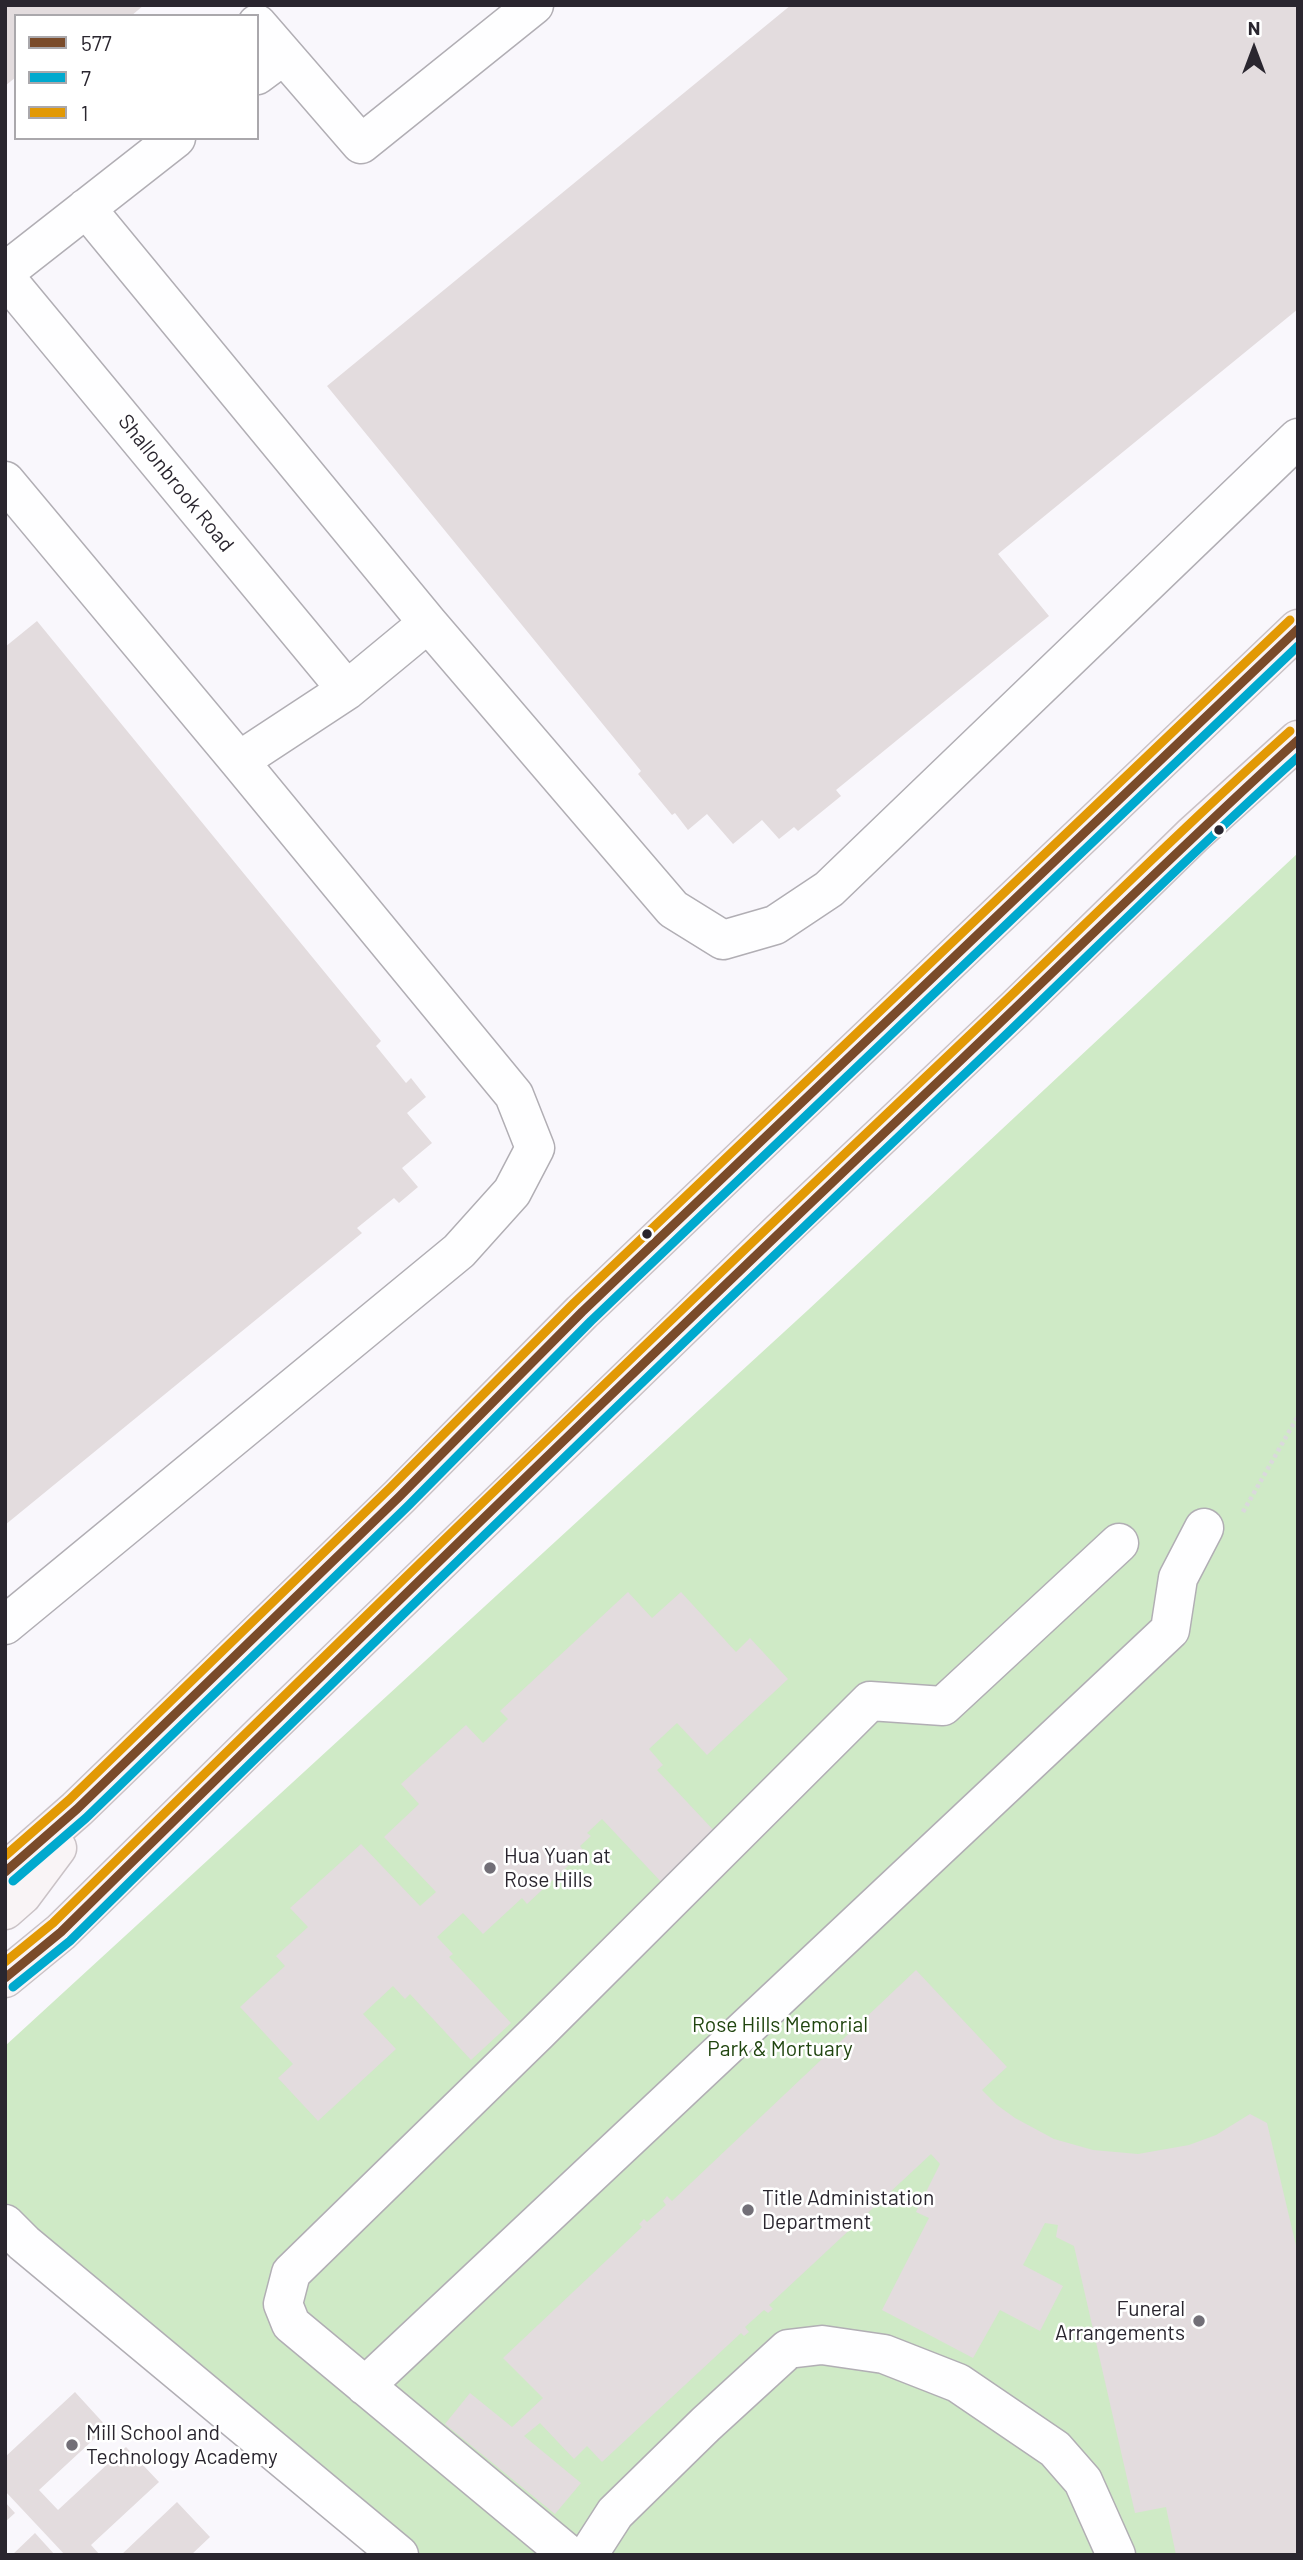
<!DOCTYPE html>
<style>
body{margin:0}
#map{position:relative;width:1303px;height:2560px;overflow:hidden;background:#f9f7fc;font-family:Barlow,sans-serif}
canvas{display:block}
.frame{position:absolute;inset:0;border:7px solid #2a262f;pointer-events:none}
.legend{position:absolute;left:14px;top:14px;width:245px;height:126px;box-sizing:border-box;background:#fff;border:2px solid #aaa8ac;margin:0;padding:9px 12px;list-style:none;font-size:21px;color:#2a262f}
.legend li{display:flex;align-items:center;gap:14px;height:35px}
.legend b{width:35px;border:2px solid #aaa8ac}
.north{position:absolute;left:1219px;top:14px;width:70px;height:70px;-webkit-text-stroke:5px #fff;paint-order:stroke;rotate:0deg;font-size:19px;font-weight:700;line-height:28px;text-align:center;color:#2a262f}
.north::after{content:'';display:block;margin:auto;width:24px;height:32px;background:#2a262f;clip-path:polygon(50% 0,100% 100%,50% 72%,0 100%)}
</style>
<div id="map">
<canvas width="1303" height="2560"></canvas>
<div class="frame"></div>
<ul class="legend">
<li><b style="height:9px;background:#7a4b2a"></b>577</li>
<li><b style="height:9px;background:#00a9ce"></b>7</li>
<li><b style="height:9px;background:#e29905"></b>1</li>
</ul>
<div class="north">N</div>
</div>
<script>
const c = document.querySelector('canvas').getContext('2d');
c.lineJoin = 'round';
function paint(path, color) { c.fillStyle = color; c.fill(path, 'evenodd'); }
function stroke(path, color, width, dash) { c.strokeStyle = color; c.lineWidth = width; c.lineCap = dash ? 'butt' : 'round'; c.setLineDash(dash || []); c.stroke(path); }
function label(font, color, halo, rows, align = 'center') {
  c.font = font + ' Barlow,sans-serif'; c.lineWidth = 5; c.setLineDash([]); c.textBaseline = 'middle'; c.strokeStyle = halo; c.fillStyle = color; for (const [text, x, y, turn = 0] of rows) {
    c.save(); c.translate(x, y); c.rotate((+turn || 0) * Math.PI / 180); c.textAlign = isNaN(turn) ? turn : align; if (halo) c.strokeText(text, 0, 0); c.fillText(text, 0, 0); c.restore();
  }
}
paint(new Path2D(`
 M1298,853v1702h-889l-404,-345v-164l803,-736z`), '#cfeac6');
paint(new Path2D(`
 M5,5h139l-13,11h-115v61l-11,9z
 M791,5h507v304l-300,245 51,62 -213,174 5,6 -43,35 -4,-4 -15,12 -17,-19 -29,24 -26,-30 -19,16 -13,-17 -3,2 -34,-41 3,-3 -314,-385z
 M37,621l344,420 -5,5 30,37 5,-5 15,19 -19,16 25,30 -30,25 16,19 -19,16 -5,-5 -37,30 5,5 -357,292v-878z
 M628,1592l24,26 29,-26 55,60 14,-14 38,41 -81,76 -30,-32 -28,26 14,16 -6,5 61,65 -54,50 -62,-66 -15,14 4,3 -11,10 4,5 -57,53 -5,-6 -39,36 -20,-21 -26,24 16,17 -4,3 62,66 -40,37 -61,-66 -5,5 -12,-13 -30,28 33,35 -78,72 -40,-43 15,-14 -53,-57 45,-41 -9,-10 32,-29 -18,-19 71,-64 59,62 16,-14 -52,-55 35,-33 -18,-20 65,-59 17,18 25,-24 -8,-8z
 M916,1970l91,97 -25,23 15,15 18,13 39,21 39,11 45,4 51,-9 27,-10 34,-21 17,9 31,131v301h-122l-10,-48 -31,6 -61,-267 -18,-9 2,-12 -13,-2 -22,42 40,21 -23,45 -40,-21 -27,48 -91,-48 47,-92 -13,-6 24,-48 -9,-10 -162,151 4,4 -5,4 -4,-3 -19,17 4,5 -5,4 -3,-3 -139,129 -15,-16 -13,13 -34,-36 -16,13 57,47 -26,31 -110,-90 25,-31 42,34 31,-29 -40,-40 139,-131 -3,-3 5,-5 3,3 19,-17 -3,-4 4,-5 5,5z
 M75,2392l32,35 -68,63 19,20 68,-63 33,35 -68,63 9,10h-35l-60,-64v-34z
 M5,2502l10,11 -10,9z
 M177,2502l33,35 -19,18h-70z
 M35,2533l20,22h-43z`), '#e3dcde');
const minor = new Path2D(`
 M257,24l104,120 173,-139
 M257,75l27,-20
 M86,208l342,415 245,286 50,31 52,-15 54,-36 469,-451
 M5,272l171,-134
 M5,277l342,413
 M5,481l234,280 275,334 21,53 -23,44 -53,59 -454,374
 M239,761l108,-71 81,-67
 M5,2224l19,19 375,312
 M365,2386l805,-756 8,-52 26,-50
 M569,2555l-278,-231 -8,-20 8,-31 247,-241 332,-331 73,5 176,-163
 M588,2555l27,-42 91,-89 82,-75 34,-4 62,9 74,29 97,66 28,32 33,74`);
const major = new Path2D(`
 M5,1872l72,-63 322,-312 183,-185 716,-683
 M5,1910l17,-15 35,-47
 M5,1978l56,-46 204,-201 516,-500 235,-223 177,-173 105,-95`);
stroke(minor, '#b1aeb4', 41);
stroke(major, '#cac2c6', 41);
stroke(new Path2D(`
 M1243,1512l55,-96`), '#dad9dc', 4.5, [3.5, 3.5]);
stroke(minor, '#fefeff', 38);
stroke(major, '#f9f4f6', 38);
stroke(new Path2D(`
 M5,1872l72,-63 322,-312 183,-185 716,-683
 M5,1978l56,-46c297,-293 596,-584 899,-871 113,-107 222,-216 338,-321`), '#7a4b2a', 9);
stroke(new Path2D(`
 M13,1881l73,-63 322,-312 183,-185 707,-675
 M13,1987l57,-46c297,-293 596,-584 899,-871 110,-104 216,-212 329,-313`), '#00a9ce', 9);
stroke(new Path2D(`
 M5,1856l64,-56 321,-312 184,-185 716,-683
 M5,1962l48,-39c297,-293 596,-584 899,-871 113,-107 222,-217 338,-321`), '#e29905', 9);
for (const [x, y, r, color] of [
 [1219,830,6,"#2a262f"],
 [647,1234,6,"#2a262f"],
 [490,1868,7,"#726f77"],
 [748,2210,7,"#726f77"],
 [1199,2321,7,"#726f77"],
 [72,2445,7,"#726f77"]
]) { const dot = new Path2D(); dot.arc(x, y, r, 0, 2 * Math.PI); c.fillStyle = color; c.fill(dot); stroke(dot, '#fff', 2.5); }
label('21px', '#2a262f', '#fff', [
 ["Shallonbrook Road",176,483,51]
]);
label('21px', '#2a262f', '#fff', [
 ["Hua Yuan at",504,1856],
 ["Rose Hills",504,1880],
 ["Title Administation",762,2198],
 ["Department",762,2222],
 ["Funeral",1185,2309,"right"],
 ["Arrangements",1185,2333,"right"],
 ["Mill School and",86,2433],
 ["Technology Academy",86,2457]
], 'left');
label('21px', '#20450f', '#fff', [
 ["Rose Hills Memorial",780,2025],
 ["Park & Mortuary",780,2049]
]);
</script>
